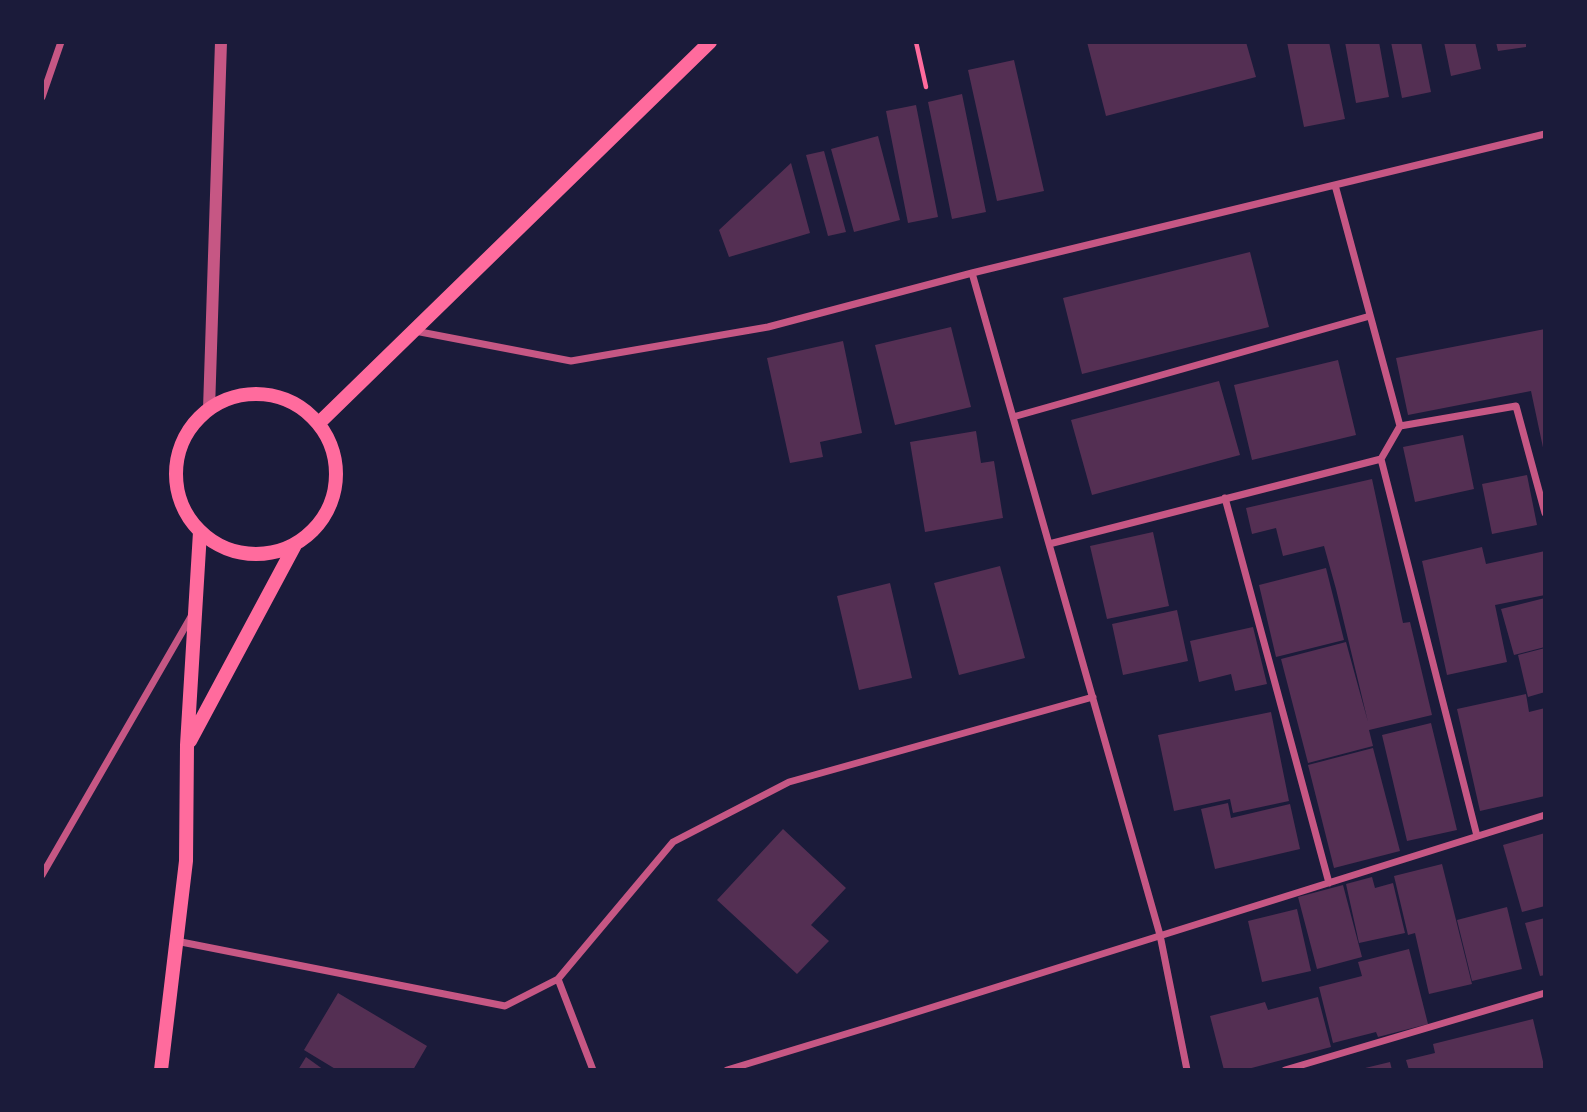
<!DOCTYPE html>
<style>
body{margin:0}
#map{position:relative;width:1587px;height:1112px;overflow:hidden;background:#1b1b3a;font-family:Barlow,sans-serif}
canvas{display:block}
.frame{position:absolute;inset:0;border:44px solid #1b1b3a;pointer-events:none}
</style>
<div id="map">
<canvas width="1587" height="1112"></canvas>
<div class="frame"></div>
</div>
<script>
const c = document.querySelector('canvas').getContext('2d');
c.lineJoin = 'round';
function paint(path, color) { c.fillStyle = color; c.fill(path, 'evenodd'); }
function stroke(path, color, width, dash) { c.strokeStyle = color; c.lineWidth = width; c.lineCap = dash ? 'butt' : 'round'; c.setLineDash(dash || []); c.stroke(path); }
paint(new Path2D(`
 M1087,42h159l10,35 -150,39z
 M1287,42h42l16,77 -41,8z
 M1345,42h34l10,55 -33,6z
 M1391,42h30l10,50 -29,6z
 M1444,42h31l6,27 -30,7z
 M1496,42h30v5l-28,4z
 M1014,60l30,131 -47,10 -29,-131z
 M962,94l24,118 -34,7 -24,-117z
 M916,105l22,112 -30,6 -22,-112z
 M878,136l22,84 -46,12 -23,-83z
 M824,151l22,81 -18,4 -22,-81z
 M791,163l19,70 -81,24 -10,-27z
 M1250,252l19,75 -187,47 -19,-76z
 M951,327l20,80 -76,18 -20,-80z
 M1545,329v128l-14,-66 -123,24 -12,-57z
 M843,341l19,92 -42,9 3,15 -33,6 -23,-105z
 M1338,360l18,75 -104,25 -18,-75z
 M1219,381l21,74 -148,40 -21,-75z
 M976,431l5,32 13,-2 9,57 -78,14 -15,-90z
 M1463,435l11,54 -59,13 -12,-55z
 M1527,475l10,50 -45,9 -10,-50z
 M1372,479l31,144 7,-1 22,93 -63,15 4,16 -65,17 -27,-104 65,-17 22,80 -32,-133 -12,-43 -41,10 -7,-28 -24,6 -6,-26z
 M1153,532l16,74 -62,13 -17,-73z
 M1482,547l4,17 59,-13v44l-50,10 12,57 -60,13 -25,-114z
 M1000,566l25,92 -66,17 -25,-92z
 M1326,568l18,72 -68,17 -17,-72z
 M890,583l22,95 -53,12 -22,-94z
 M1545,598v49l-31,8 -13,-46z
 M1177,610l11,51 -65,14 -11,-51z
 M1253,627l14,57 -32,7 -4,-17 -32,8 -9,-41z
 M1545,648v44l-17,5 -10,-42z
 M1526,694l3,18 16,-4v88l-65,15 -23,-102z
 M1271,712l18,89 -56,12 -3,-14 -56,12 -16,-76z
 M1431,723l26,107 -50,11 -25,-106z
 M1373,748l27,103 -66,17 -26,-103z
 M1228,803l3,15 59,-14 10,45 -85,20 -14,-60z
 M783,829l63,59 -35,37 18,16 -32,33 -80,-74z
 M1545,833v73l-23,6 -19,-67z
 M1442,864l30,120 -43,10 -14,-61 -7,2 -14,-59z
 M1372,877l3,11 18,-5 12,50 -46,10 -13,-59z
 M1343,885l19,72 -45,12 -19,-72z
 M1507,907l15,62 -50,12 -15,-61z
 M1297,909l14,62 -49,11 -14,-61z
 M1545,918v57l-5,1 -15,-53z
 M1409,949l19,75 -50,13 -2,-5 -43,11 -14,-56 43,-11 -4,-14z
 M338,993l89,53 -14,24h-76l-33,-20z
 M1318,997l13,50 -87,23h-20l-14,-54 55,-14 3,8z
 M1533,1019l12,51h-136l-3,-10 29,-7 -2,-9z
 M306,1057l18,13h-26z
 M1390,1062l2,8h-31v-1z`), '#542f53');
stroke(new Path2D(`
 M916,42l10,45`), '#ff6b9d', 4.5);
stroke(new Path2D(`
 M42,97l19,-55
 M1335,185l65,241
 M972,273l188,662 27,135
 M415,331l156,30 197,-34 204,-54 573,-139
 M1013,417l357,-101
 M1381,459l96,377
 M1225,498l104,385
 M1049,544l332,-85 19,-33 116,-20 29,107
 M42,875l150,-260
 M176,941l329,65 53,-27 35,91
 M558,979l115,-137 116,-60 304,-85
 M727,1070l155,-47 663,-208
 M1285,1070l260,-77`), '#c65784', 7);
stroke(new Path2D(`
 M209,409l12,-367`), '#c65784', 12);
stroke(new Path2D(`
 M176 474a80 80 0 1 1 160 0a80 80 0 1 1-160 0Z
 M319,423l391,-381
 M190,741l105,-196
 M161,1070l25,-209 1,-116 13,-213`), '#ff6b9d', 14);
</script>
